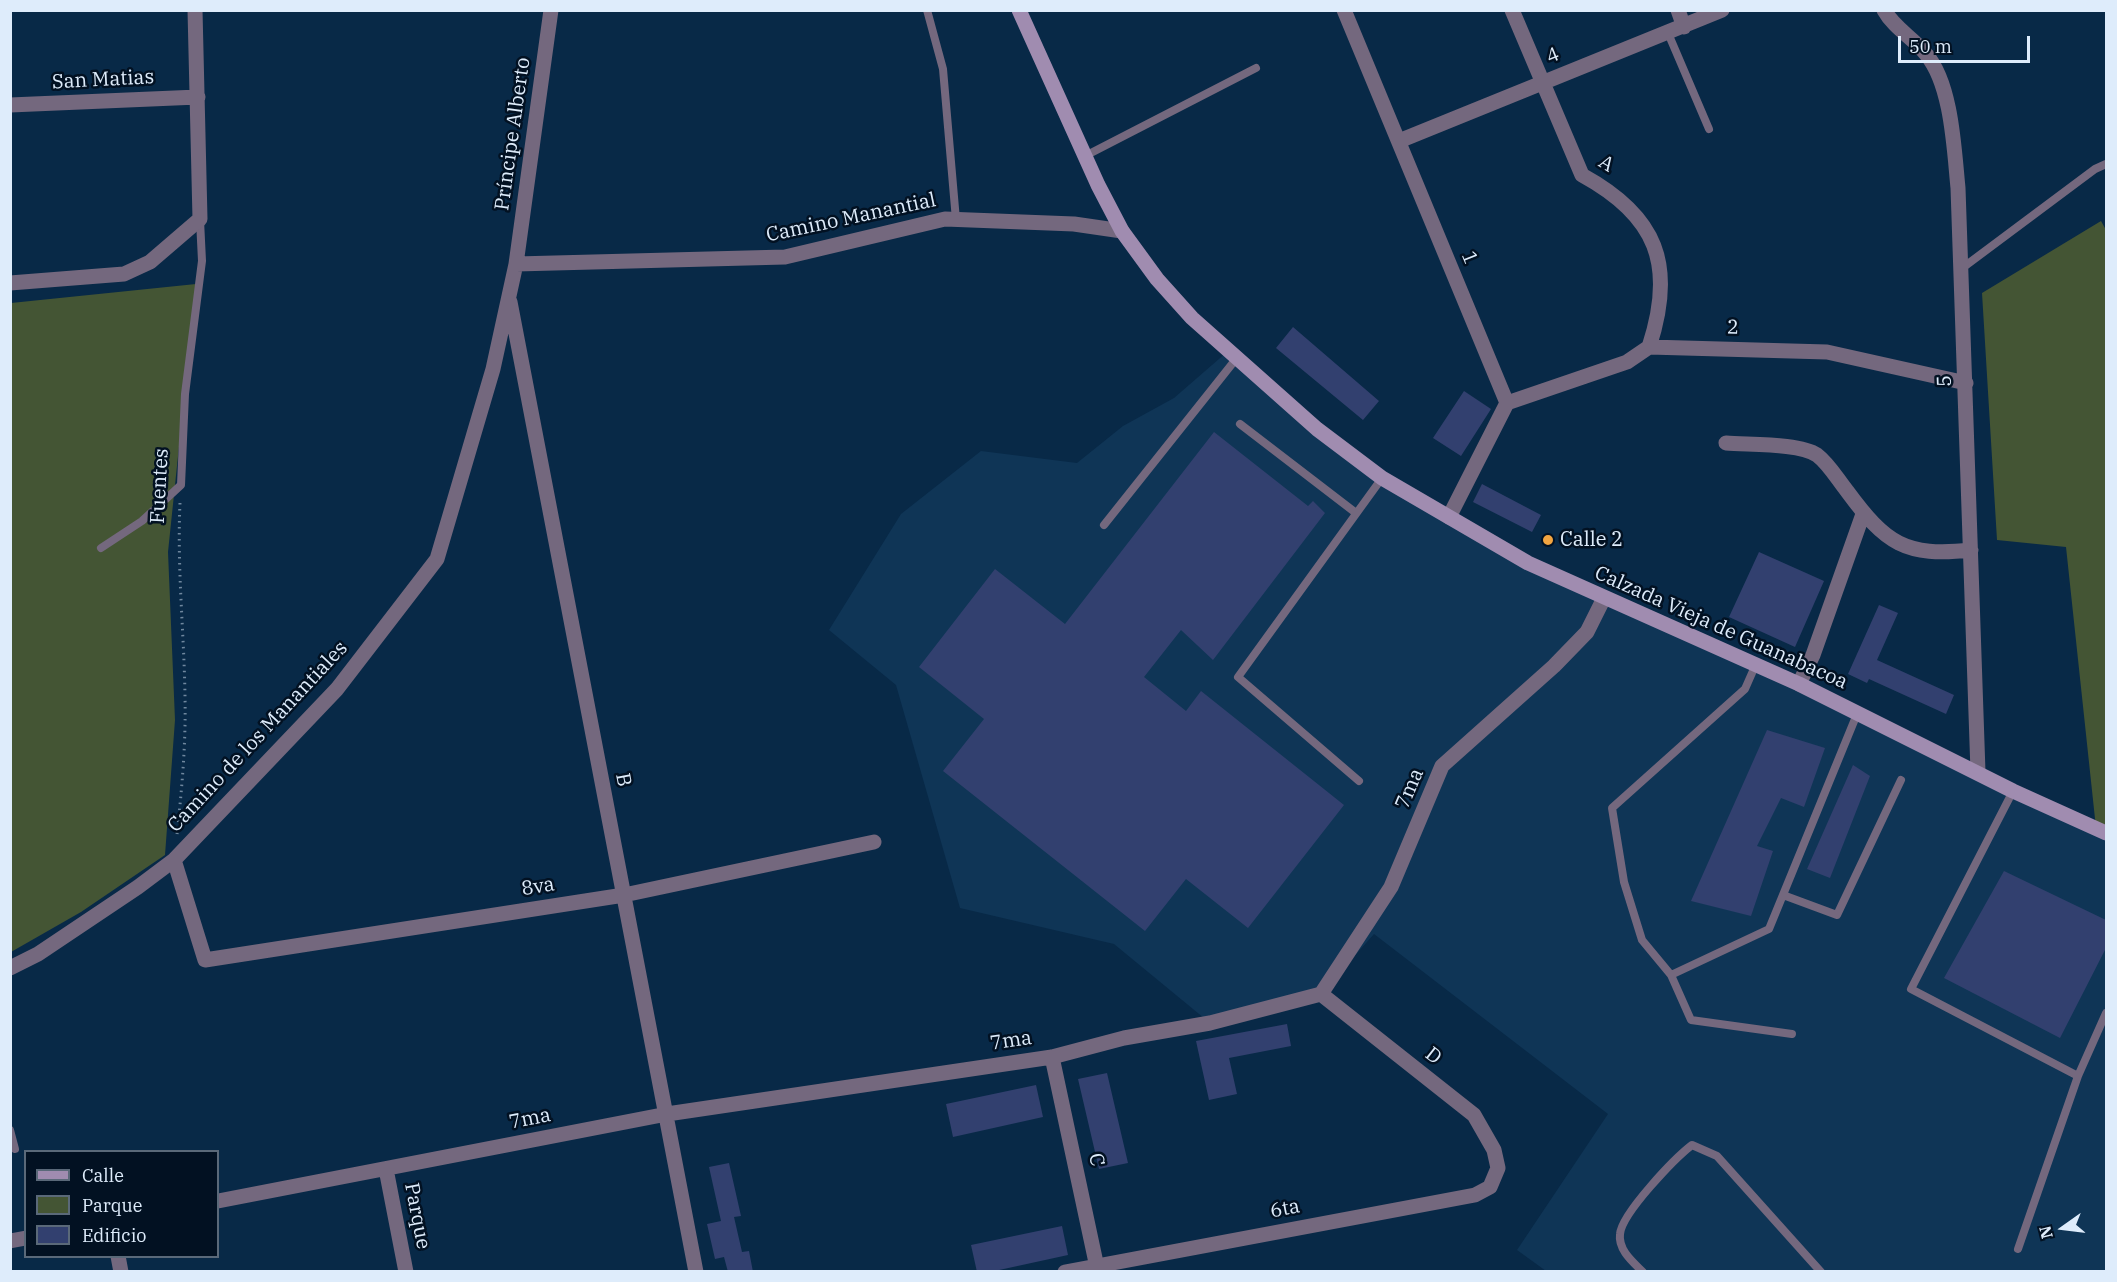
<!DOCTYPE html>
<meta charset="utf-8">
<style>
body{margin:0}
#map{position:relative;width:2117px;height:1282px;overflow:hidden;background:#082947;font-family:"IBM Plex Serif",serif}
canvas{display:block}
.frame{position:absolute;inset:0;border:12px solid #deecfb;pointer-events:none}
.legend{position:absolute;left:24px;top:1150px;width:195px;height:108px;box-sizing:border-box;background:#021122;border:2px solid #5a6979;margin:0;padding:8px 10px;list-style:none;font-size:18px;color:#deecfb}
.legend li{display:flex;align-items:center;gap:12px;height:30px}
.legend b{width:30px;border:2px solid #5a6979}
.north{position:absolute;left:2033px;top:1198px;width:60px;height:60px;-webkit-text-stroke:4px #021122;paint-order:stroke;rotate:256deg;font-size:16px;font-weight:700;line-height:24px;text-align:center;color:#deecfb}
.north::after{content:'';display:block;margin:auto;width:21px;height:27px;background:#deecfb;clip-path:polygon(50% 0,100% 100%,50% 72%,0 100%)}
.scale{position:absolute;left:1898px;top:36px;width:132px;height:27px;box-sizing:border-box;border:3px solid #deecfb;border-top:0;padding-left:8px;font-size:18px;line-height:21px;white-space:nowrap;color:#deecfb;-webkit-text-stroke:4px #021122;paint-order:stroke}
</style>
<div id="map">
<canvas width="2117" height="1282"></canvas>
<div class="frame"></div>
<ul class="legend">
<li><b style="height:8px;background:#a08cb0"></b>Calle</li>
<li><b style="height:16px;background:#445534"></b>Parque</li>
<li><b style="height:16px;background:#32406f"></b>Edificio</li>
</ul>
<div class="north">N</div>
<div class="scale">50 m</div>
</div>
<script>
const c = document.querySelector('canvas').getContext('2d');
c.lineJoin = 'round';
function paint(path, color) { c.fillStyle = color; c.fill(path, 'evenodd'); }
function stroke(path, color, width, dash) { c.strokeStyle = color; c.lineWidth = width; c.lineCap = dash ? 'butt' : 'round'; c.setLineDash(dash || []); c.stroke(path); }
function label(font, color, halo, rows, align = 'center') {
  c.font = font + ' "IBM Plex Serif",serif'; c.lineWidth = 5; c.setLineDash([]); c.textBaseline = 'middle'; c.strokeStyle = halo; c.fillStyle = color; for (const [text, x, y, turn = 0] of rows) {
    c.save(); c.translate(x, y); c.rotate((+turn || 0) * Math.PI / 180); c.textAlign = isNaN(turn) ? turn : align; if (halo) c.strokeText(text, 0, 0); c.fillText(text, 0, 0); c.restore();
  }
}
paint(new Path2D(`
 M1227,352l155,126 67,39 657,315v439h-560l-29,-21 91,-136 -234,-180 -53,60 -111,29 -96,-79 -154,-36 -64,-223 -67,-55 72,-116 80,-63 96,12 46,-37 51,-28z`), '#0f3556');
paint(new Path2D(`
 M2101,221l5,9v602l-10,-4 -30,-281 -69,-7 -15,-247z
 M196,284l-28,268 7,168 -10,135 -84,57 -70,40v-649z`), '#445534');
paint(new Path2D(`
 M1293,327l86,74 -16,19 -87,-72z
 M1464,391l27,18 -30,47 -28,-18z
 M1214,432l94,74 5,-5 12,12 -112,147 -32,-30 -37,47 42,34 15,-20 143,114 -96,123 -62,-49 -41,52 -202,-160 41,-52 -65,-52 76,-98 70,55z
 M1482,484l59,31 -9,17 -59,-30z
 M1759,552l65,29 -29,66 -66,-30z
 M1879,605l19,8 -21,47 77,35 -8,19 -77,-35 -2,4 -19,-9z
 M1767,730l58,18 -21,59 -23,-9 -24,48 16,5 -22,65 -60,-15z
 M1853,765l17,11 -40,102 -23,-9z
 M2004,871l102,49v28l-46,90 -116,-60z
 M1287,1024l4,22 -62,12 8,36 -28,6 -13,-59z
 M1107,1073l21,90 -29,6 -21,-90z
 M1036,1085l7,32 -90,20 -7,-33z
 M729,1163l12,53 -7,1 8,35 7,-1 4,21h-25l-4,-15 -9,2 -8,-35 14,-3 -12,-54z
 M1062,1226l6,29 -78,17h-13l-6,-27z`), '#32406f');
stroke(new Path2D(`
 M177,834c5,-46 9,-91 8,-138 -1,-65 -8,-128 -5,-193`), '#6f879e', 3, [1.5, 4.5]);
stroke(new Path2D(`
 M927,10l16,59 13,151
 M1668,33l41,96
 M1085,156l171,-88
 M1961,269l134,-100 11,-5
 M1240,424l116,89
 M1104,525l132,-166
 M101,548l41,-27 39,-36 4,-91 17,-133 -2,-41
 M1756,664l-11,25 -133,119 12,74 18,58 29,35 98,-46 88,-215
 M1359,781l-121,-104 144,-199
 M2013,791l-102,198 167,87 -60,173
 M1783,895l54,20 64,-135
 M1671,975l20,45 101,14
 M2078,1076l28,-63
 M10,1130l5,19
 M1643,1272c-10,-10 -25,-22 -23,-38 2,-21 55,-76 72,-89l25,11 104,116`), '#74687e', 8);
stroke(new Path2D(`
 M1344,10l163,393 -58,114
 M1512,10l70,165c75,41 94,90 67,172
 M1678,10l6,17
 M1884,10c10,18 29,28 42,44 26,31 28,95 32,134l20,584
 M10,105l188,-8
 M1399,141l323,-131
 M516,264l269,-7 160,-38 129,5 48,7
 M10,283l114,-9 26,-12 50,-43 -5,-209
 M510,302l186,970
 M1507,403l120,-41 22,-15 178,5 139,31
 M1726,443c23,2 74,0 91,12 12,9 21,25 30,36 39,53 58,66 124,59
 M1799,684l14,-29 50,-141
 M174,860l31,100 419,-65 250,-53
 M10,968l28,-14 100,-67 36,-27 163,-171 100,-130 56,-190 23,-105 35,-254
 M1052,1057l46,215
 M386,1169l20,103
 M218,1201l449,-87 385,-57 72,-19 86,-15 111,-29 70,-107 51,-121 112,-100 33,-34 17,-34
 M10,1241l16,-3
 M118,1256l3,16
 M1065,1272l410,-77 15,-8 8,-19 -4,-18 -20,-35 -153,-121`), '#74687e', 15);
stroke(new Path2D(`
 M1019,10l79,175 24,46 35,48 35,39 125,111 65,49 146,85 271,121 214,107 93,42`), '#a08cb0', 15);
for (const [x, y, r, color] of [
 [1548,540,6,"#f2a541"]
]) { const dot = new Path2D(); dot.arc(x, y, r, 0, 2 * Math.PI); c.fillStyle = color; c.fill(dot); stroke(dot, '#021122', 2); }
label('20px', '#deecfb', '#021122', [
 ["4",1553,56,-22],
 ["San Matias",103,80,-3],
 ["Príncipe Alberto",513,134,-82],
 ["A",1606,164,32],
 ["Camino Manantial",851,218,-12],
 ["1",1469,258,68],
 ["2",1733,328,2],
 ["5",1945,381,-92],
 ["Fuentes",160,486,-87],
 ["Calzada Vieja de Guanabacoa",1721,628,24],
 ["Camino de los Manantiales",258,737,-47],
 ["B",623,780,79],
 ["7ma",1410,789,-67],
 ["8va",538,887,-9],
 ["7ma",1011,1041,-8],
 ["D",1433,1056,38],
 ["7ma",530,1119,-11],
 ["C",1096,1160,78],
 ["6ta",1285,1209,-11],
 ["Parque",417,1216,79]
]);
label('20px', '#deecfb', '#021122', [
 ["Calle 2",1560,540]
], 'left');
</script>
